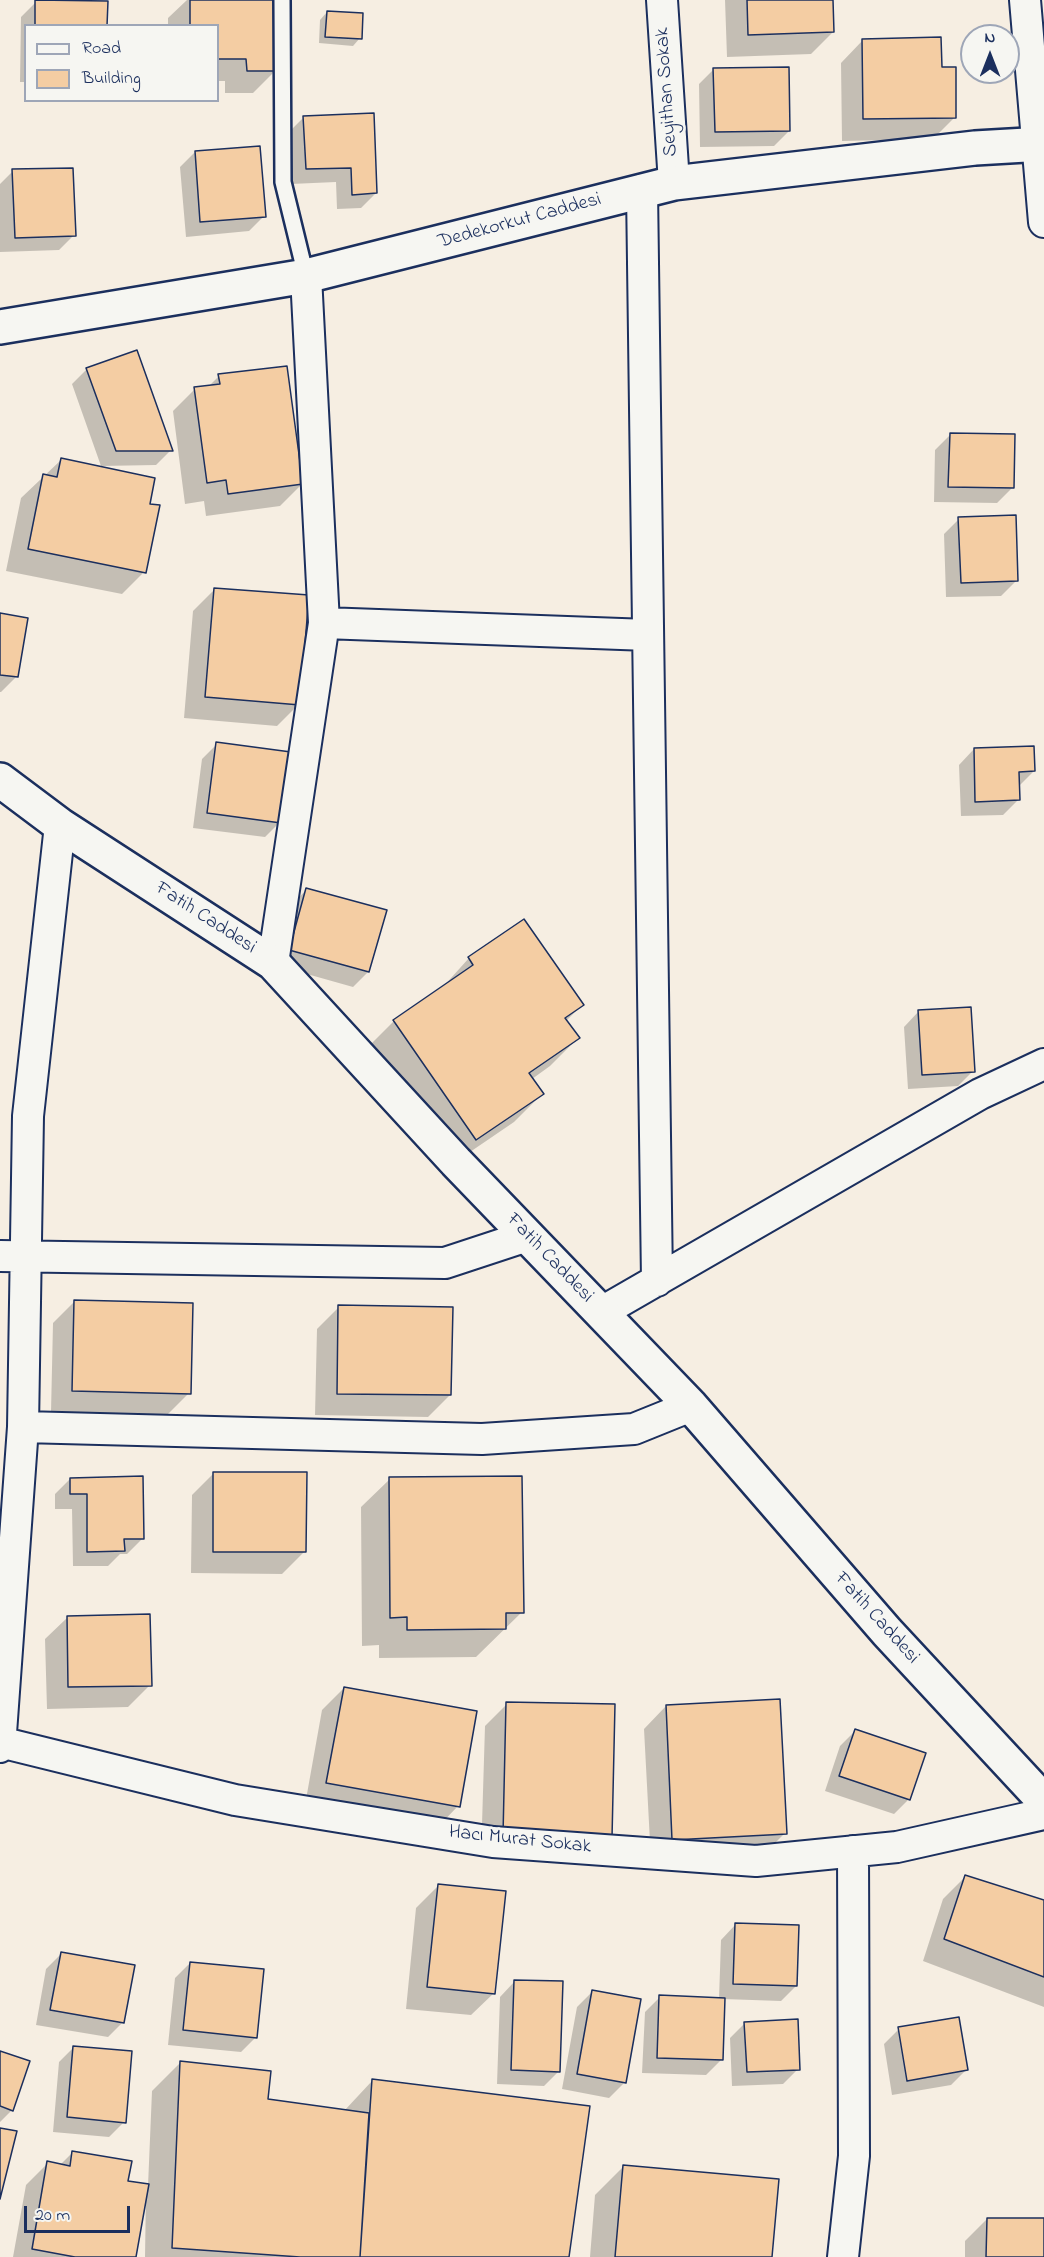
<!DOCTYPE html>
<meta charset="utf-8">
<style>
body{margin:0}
#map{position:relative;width:1044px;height:2257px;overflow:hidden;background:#f6eee2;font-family:"Indie Flower",sans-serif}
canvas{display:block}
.legend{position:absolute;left:24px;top:24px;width:195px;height:78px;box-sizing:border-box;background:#f6f6f2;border:2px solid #9ea6b7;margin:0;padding:8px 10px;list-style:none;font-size:18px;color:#1b2f5e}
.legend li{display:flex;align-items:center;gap:12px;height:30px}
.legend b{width:30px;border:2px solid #9ea6b7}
.north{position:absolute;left:960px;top:24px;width:60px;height:60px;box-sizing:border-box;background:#f6f6f2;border:2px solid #9ea6b7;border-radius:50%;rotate:0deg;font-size:16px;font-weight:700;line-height:24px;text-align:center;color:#1b2f5e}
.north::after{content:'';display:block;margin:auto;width:21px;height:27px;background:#1b2f5e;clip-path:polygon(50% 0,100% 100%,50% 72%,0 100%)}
.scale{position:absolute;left:24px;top:2206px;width:106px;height:27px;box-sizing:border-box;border:3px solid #1b2f5e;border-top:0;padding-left:8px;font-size:18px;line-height:21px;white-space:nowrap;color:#1b2f5e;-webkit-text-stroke:4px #f6f6f2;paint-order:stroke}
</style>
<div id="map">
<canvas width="1044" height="2257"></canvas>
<ul class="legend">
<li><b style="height:8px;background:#f6f6f2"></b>Road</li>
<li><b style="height:16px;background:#f4cda3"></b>Building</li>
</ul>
<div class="north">N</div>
<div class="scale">20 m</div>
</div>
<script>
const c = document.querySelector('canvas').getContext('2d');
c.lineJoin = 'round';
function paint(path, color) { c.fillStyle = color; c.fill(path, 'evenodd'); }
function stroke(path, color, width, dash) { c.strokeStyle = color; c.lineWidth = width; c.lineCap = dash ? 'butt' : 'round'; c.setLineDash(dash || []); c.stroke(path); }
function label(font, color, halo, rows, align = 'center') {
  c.font = font + ' "Indie Flower",sans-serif'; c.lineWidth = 5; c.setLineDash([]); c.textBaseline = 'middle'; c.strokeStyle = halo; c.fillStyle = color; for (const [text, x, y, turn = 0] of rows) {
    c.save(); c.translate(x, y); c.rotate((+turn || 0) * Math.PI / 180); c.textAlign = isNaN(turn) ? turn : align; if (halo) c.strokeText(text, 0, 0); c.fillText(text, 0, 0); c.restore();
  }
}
paint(new Path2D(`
 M187,0h88v71l-22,22h-28v-12h-7v-55h-50v-8z
 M725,0h106l2,32 -22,22 -84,3z
 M36,2l70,24h-80v56h-6l1,-65z
 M327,12l33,26 -7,8 -34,-3 1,-23z
 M863,40l78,29 14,48 -22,22 -91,2 -1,-78z
 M714,69l75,62 -15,15 -74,1 -1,-63z
 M304,117l72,76 -15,15 -24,1 -1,-27 -45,2 -2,-52z
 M195,152l69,64 -15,15 -63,6 -6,-70z
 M13,171l61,64 -15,15 -59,2v-68z
 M87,369l84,81 -15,15 -55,1 -29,-82z
 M219,376l83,108 -22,22 -74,10 -2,-15 -19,3 -12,-93 22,-22 13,-2z
 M950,435l62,53 -15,15 -63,-1 1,-52z
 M61,460l88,45 -5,67 -22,22 -116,-23 15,-73z
 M959,519l57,62 -15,15 -55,1 -2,-63z
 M215,589l84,115 -22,22 -93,-8 9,-107z
 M0,615l16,62 -15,15h-1z
 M217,744l63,78 -15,15 -72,-9 9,-69z
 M974,749l60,22 -16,16v13l-15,15 -42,1 -2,-51z
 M307,889l61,83 -15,15 -78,-22 17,-60z
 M523,921l59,84 -16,16 12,17 -28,28 -18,13 10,15 -28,28 -66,45 -82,-118 28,-28 48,-33 27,-30z
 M919,1011l54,60 -15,15 -50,3 -4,-62z
 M75,1301l114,92 -22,22 -116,-3 2,-89z
 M339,1307l111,88 -22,22 -113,-2 2,-86z
 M214,1473l90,79 -22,22 -91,-1 1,-78z
 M70,1479l72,60 -15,15h-7l-12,12h-35l-1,-57h-17v-15z
 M390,1479l132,133 -46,45 -97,1v-13l-17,1 -1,-139z
 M68,1617l82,68 -22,22 -81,2 -2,-70z
 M344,1688l114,118 -22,23 -131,-24 17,-95z
 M507,1704l82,156 -108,-3 4,-131z
 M666,1706l119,127 -22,22 -112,6 -7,-132z
 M855,1731l54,68 -15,15 -69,-23 15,-45z
 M965,1877l79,25v105l-121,-46 20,-62z
 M438,1886l56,107 -23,22 -65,-6 10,-101z
 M736,1924l60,62 -15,15 -58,-2 -2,61 -15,15 -64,-2 3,-61 15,-15 59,2 2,-59z
 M61,1954l62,68 -15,15 -72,-12 10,-56z
 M190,1963l66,74 -15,15 -73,-7 7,-67z
 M515,1981l44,90 -15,15 -47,-2 3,-87z
 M592,1992l32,91 -15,15 -47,-9 15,-82z
 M745,2023l53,46 -15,15 -51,2 -2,-48z
 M899,2029l67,41 -15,15 -59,10 -8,-51z
 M74,2047l50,75 -15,15 -56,-5 6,-70z
 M0,2052l12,58 -12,12z
 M180,2063l86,37 78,11 28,-30 195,176h-422l1,-64 -12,64h-121l13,-72 22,-22 12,2 13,-13 53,30 22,4 4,-95z
 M623,2167l148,90h-181l5,-62z
 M987,2219l57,1v37h-79v-16z`), '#0003');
const building = new Path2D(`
 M35,0l73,1 -1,25h-72z
 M190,0h87v71h-30l-1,-12h-28v-33h-28z
 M747,0h86l1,32 -86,3z
 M327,11l36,2 -1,26 -37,-2z
 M941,37l1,30h14v51l-93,1 -1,-80z
 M789,67l1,64 -75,1 -2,-64z
 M374,113l3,80 -25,2 -1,-27 -45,1 -3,-53z
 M260,146l6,71 -66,5 -5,-71z
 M73,168l3,68 -61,2 -3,-69z
 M137,350l36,101h-57l-30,-83z
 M287,366l16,118 -75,10 -2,-14 -19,3 -13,-96 26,-3 -2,-10z
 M950,433l65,1 -1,54 -66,-1z
 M61,458l94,20 -5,26 10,1 -14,68 -118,-24 15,-75 14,3z
 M1016,515l2,66 -57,2 -3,-66z
 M214,588l95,7 -9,110 -95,-8z
 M0,613l28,5 -10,59 -18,-2z
 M216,742l75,10 -10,71 -74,-10z
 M1034,746l1,25 -16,1 1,28 -45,2 -1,-54z
 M306,888l81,22 -18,62 -80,-22z
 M524,919l60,86 -19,13 15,20 -51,35 15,21 -68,46 -83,-120 80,-55 -5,-8z
 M971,1007l4,65 -53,3 -4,-65z
 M74,1300l119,3 -2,91 -119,-3z
 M338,1305l115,2 -2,88 -114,-1z
 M213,1472h94l-1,80h-93z
 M143,1476l1,63h-20l1,12 -38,1v-58h-17v-16z
 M522,1476l2,137h-18v16l-99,1v-13l-17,1 -1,-141z
 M150,1614l2,72 -84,1 -1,-71z
 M344,1687l133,24 -17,96 -134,-24z
 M780,1699l7,135 -115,6 -6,-135z
 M506,1702l109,2 -3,134 -109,-3z
 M855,1729l71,24 -16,47 -71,-24z
 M965,1875l79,25v77l-100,-38z
 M438,1884l68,7 -11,103 -68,-7z
 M735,1923l64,2 -2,61 -64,-2z
 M61,1952l74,13 -11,58 -74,-13z
 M190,1962l74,7 -7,69 -74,-8z
 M514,1980l49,1 -3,91 -49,-2z
 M592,1990l49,9 -15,84 -49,-9z
 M659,1995l66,3 -2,62 -66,-2z
 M959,2017l9,53 -61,11 -9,-54z
 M798,2019l2,51 -53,2 -3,-50z
 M73,2046l59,5 -6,72 -59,-6z
 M0,2051l30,10 -17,50 -13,-5z
 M180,2061l91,10 -3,28 101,14 -9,144h-60l-128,-9z
 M372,2079l218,27 -21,151h-209z
 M0,2128l17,3 -17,68z
 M72,2151l60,10 -4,20 21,3 -13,73h-61l-43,-8 15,-88 23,5z
 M623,2165l156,14 -7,78h-157z
 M987,2218h57v39h-58z`);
paint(building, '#f4cda3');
stroke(building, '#1b2f5e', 1.5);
const service = new Path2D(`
 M282,0l1,182 23,94`);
const minor = new Path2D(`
 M662,0l12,183
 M1025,0l19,222
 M642,190l15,1091
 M324,623l324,12
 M273,963l51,-340 -18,-347
 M0,1256l445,7 82,-27
 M600,1313l380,-219 64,-30
 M23,1427l459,12 152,-10 57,-23
 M0,1742l235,58 258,42 263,19 141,-14 147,-33
 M0,1747l23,-320 5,-311 32,-291
 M843,2257l11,-101 -1,-305`);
const tertiary = new Path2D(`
 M0,327l306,-51 368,-93 301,-35 69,-4
 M0,780l60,45 213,138 183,199 235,244 196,226 157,169`);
stroke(service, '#1b2f5e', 20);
stroke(minor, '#1b2f5e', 34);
stroke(tertiary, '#1b2f5e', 38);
stroke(service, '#f6f6f2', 15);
stroke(minor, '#f6f6f2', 30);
stroke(tertiary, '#f6f6f2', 33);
label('20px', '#1b2f5e', '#f6f6f2', [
 ["Seyithan Sokak",668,92,-94],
 ["Dedekorkut Caddesi",520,222,-15],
 ["Fatih Caddesi",205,919,33],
 ["Fatih Caddesi",549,1259,46],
 ["Fatih Caddesi",876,1619,48],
 ["Hacı Murat Sokak",520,1841,6]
]);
</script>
